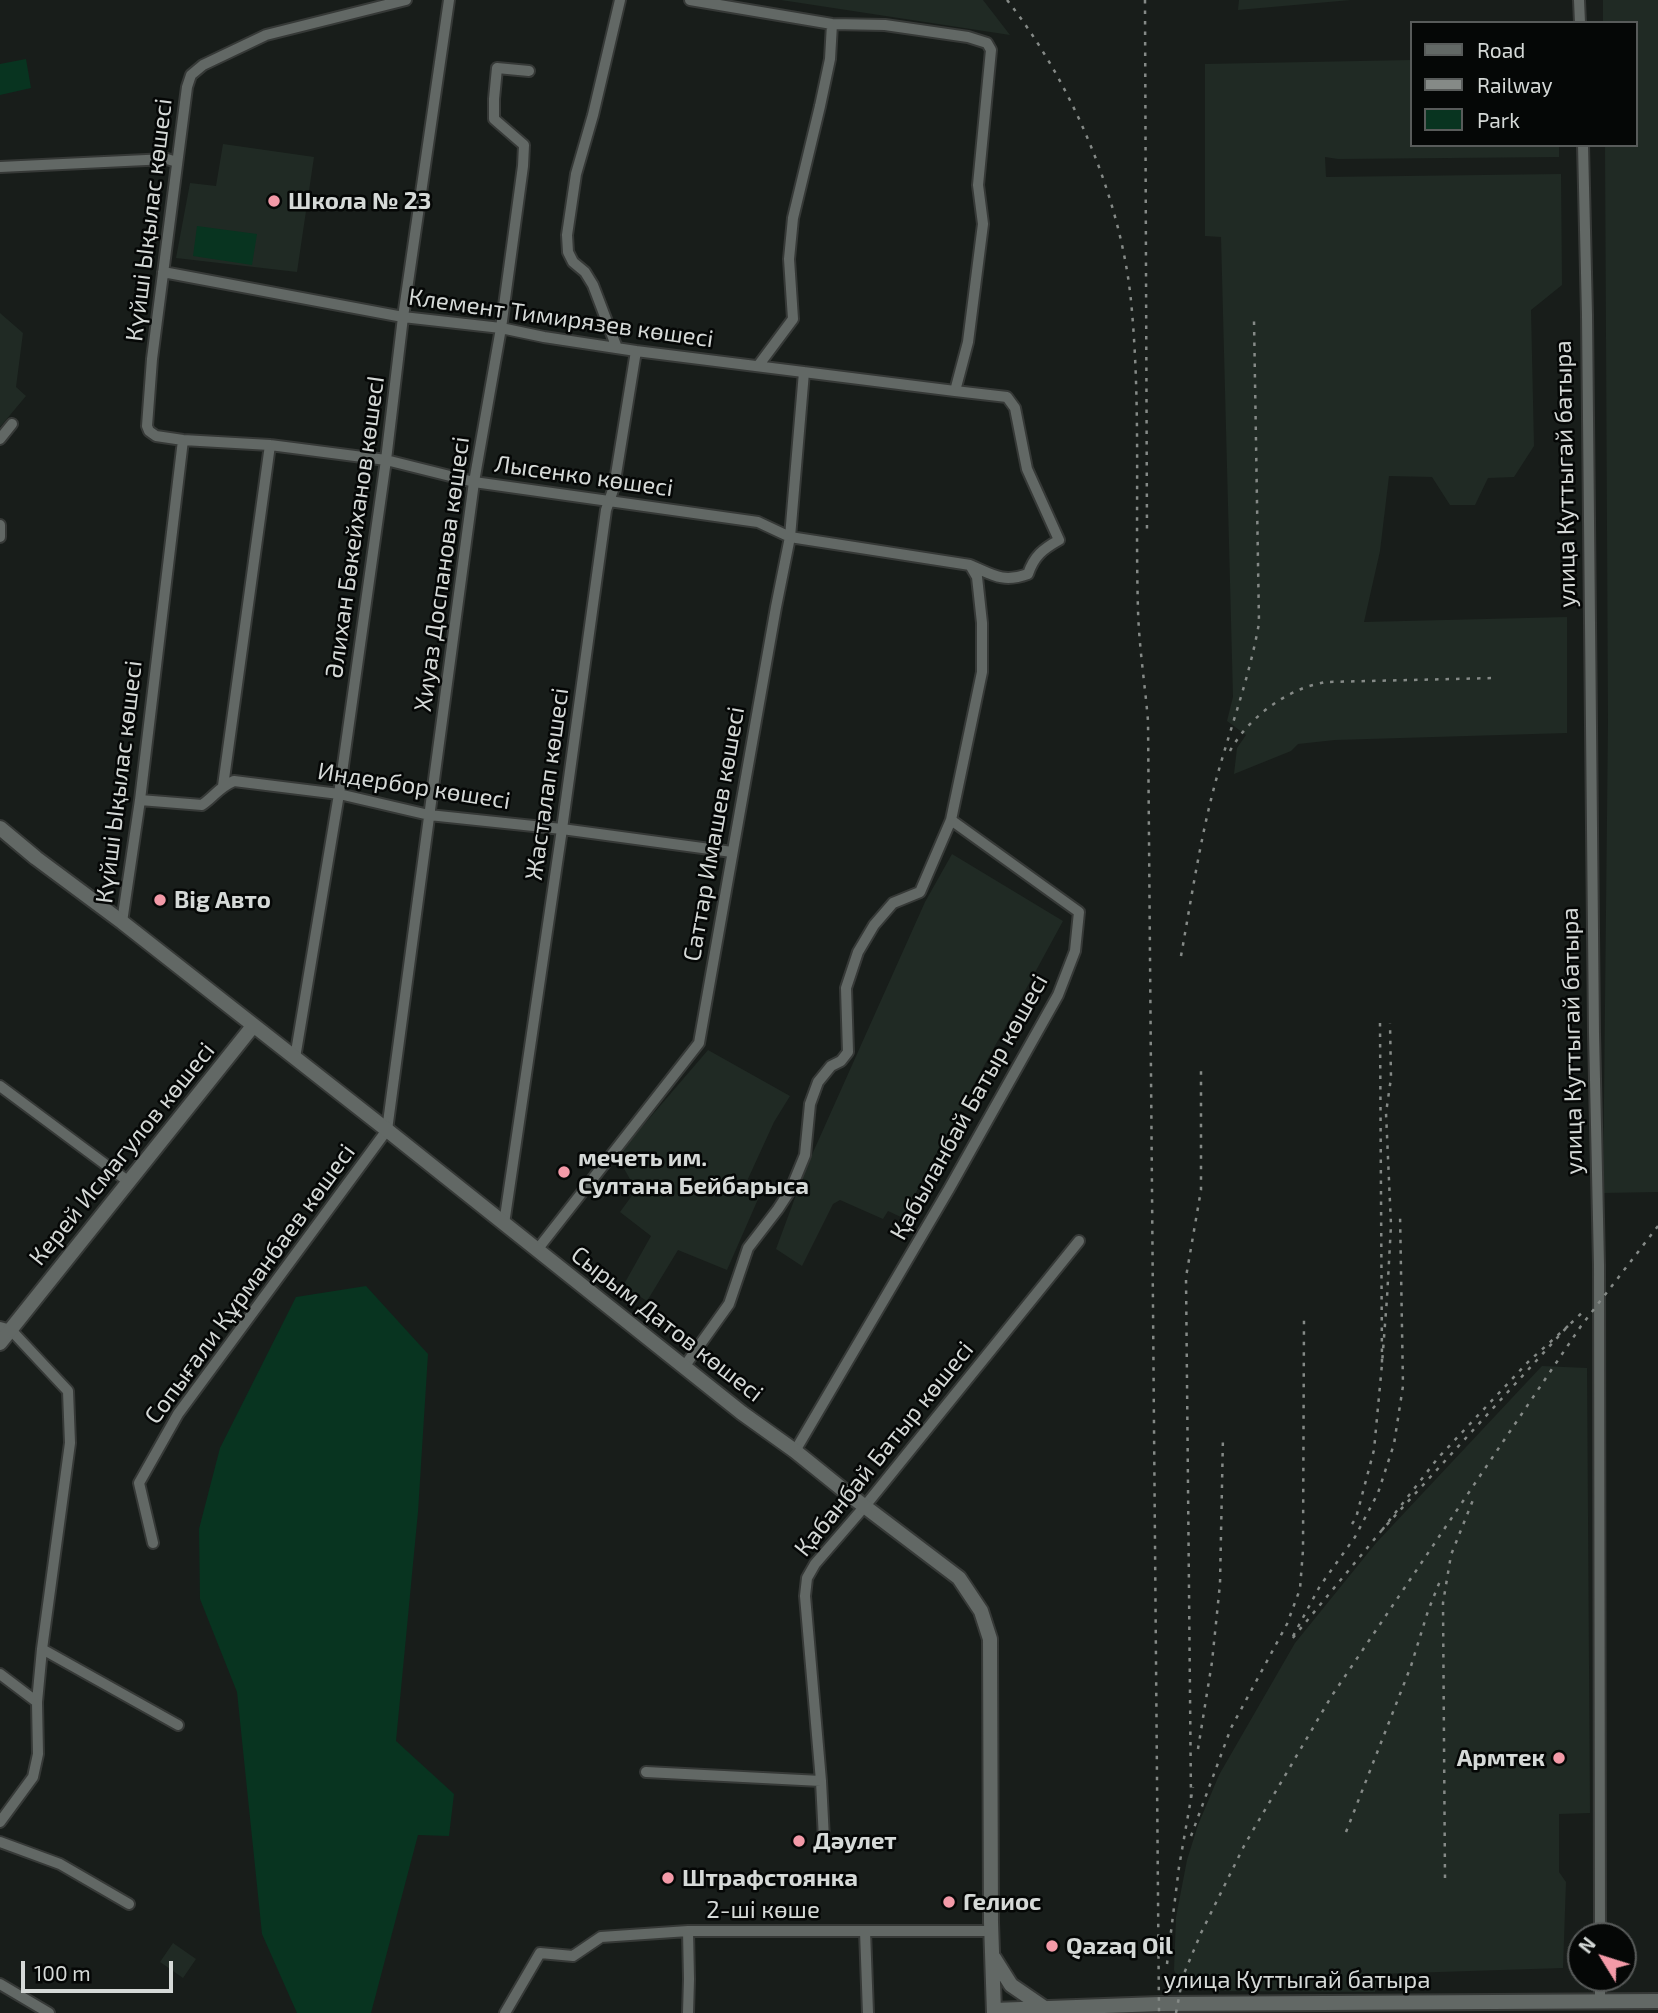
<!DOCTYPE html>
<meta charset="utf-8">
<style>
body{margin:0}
#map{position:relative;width:1658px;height:2013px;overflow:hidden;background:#181d1a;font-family:"Exo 2",sans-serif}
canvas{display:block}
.legend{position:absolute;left:1410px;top:21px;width:228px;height:126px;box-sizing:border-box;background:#050706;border:2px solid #585b5a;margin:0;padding:9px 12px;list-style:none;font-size:21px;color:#d5d9d7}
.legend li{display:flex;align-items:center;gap:14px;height:35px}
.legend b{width:35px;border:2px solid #585b5a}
.north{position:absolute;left:1567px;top:1922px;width:70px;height:70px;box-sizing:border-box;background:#050706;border:2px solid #585b5a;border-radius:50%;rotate:308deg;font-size:19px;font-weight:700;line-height:28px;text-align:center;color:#d5d9d7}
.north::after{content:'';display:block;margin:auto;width:24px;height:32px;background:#f39aa8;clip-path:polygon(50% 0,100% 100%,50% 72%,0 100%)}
.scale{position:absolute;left:21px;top:1961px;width:152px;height:32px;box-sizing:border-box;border:4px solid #d5d9d7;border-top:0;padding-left:9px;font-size:21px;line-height:24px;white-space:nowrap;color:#d5d9d7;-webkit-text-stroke:5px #050706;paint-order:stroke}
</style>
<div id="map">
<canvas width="1658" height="2013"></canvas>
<ul class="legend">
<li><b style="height:9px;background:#626865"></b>Road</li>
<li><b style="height:9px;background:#858a87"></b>Railway</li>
<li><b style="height:19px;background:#083420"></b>Park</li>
</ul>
<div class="north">N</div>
<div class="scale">100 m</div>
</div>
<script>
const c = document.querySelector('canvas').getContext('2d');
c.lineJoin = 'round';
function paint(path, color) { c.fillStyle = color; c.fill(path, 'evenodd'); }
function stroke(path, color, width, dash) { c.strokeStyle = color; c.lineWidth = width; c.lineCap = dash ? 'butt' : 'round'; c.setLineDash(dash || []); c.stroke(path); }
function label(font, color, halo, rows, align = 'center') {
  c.font = font + ' "Exo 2",sans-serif'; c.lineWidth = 5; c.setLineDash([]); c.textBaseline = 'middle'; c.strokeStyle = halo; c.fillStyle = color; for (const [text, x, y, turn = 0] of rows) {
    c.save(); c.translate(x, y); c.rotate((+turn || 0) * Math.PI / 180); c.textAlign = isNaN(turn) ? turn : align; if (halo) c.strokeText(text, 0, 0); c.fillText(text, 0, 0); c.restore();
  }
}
paint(new Path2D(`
 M781,0h202l27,35z
 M1239,0h112l-113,10z
 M1603,0h55v1192l-55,1 5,-471 -3,-577h30v-122h-32z
 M1411,60v85h148v12l-221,2 -13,-2 1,20 235,-3 1,111 -31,25 3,136 -20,31 -26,1 -13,27h-25l-18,-28 -43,-1 -9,75 -16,71 203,-5v116l-232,7 -37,4 -7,7 -57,23 3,-26 9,-13 -19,-14 6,-24 -12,-460 -16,-1v-172z
 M223,144l91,13 -17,115 -121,-14 14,-75 26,3z
 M0,313l23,20 -7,54 10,9 -26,31z
 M952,854l111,67 -133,244 -27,53 -15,-7 -5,8 -43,-19 -7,4 -31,62 -26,-17 30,-81 119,-266z
 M708,1050l82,46 -16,26 -27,59 15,9 -35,80 -49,-20 -31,51 -24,-15 28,-50 -31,-24 16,-22 -19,-34z
 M1542,1366l45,2 3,445 -31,1v58l7,10 -3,86 -185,6 -3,18 -169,-1 -29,-14 -3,-7 2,-53 11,-57 11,-35 21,-50 76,-132 81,-100z
 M173,1943l23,16 -13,19 -23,-16z`), '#202a24');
paint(new Path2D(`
 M26,59l5,29 -31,7v-31z
 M197,226l60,8 -5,31 -59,-9z
 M366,1286l62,68 -10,158 -22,229 58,53 -5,42 -31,-1 -47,178h-74l-35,-79 -25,-242 -37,-93 -1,-70 21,-81 76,-151z`), '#083420');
const street = new Path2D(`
 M406,0l-140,35 -63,30 -12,10 -4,12 -35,272 -5,67 2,5 7,5 27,4 87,5 116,15 88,22 284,40 32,15 180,28
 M690,0l142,24 53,1 83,12 19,6 4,7 -13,135 5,39 -15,118 -13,49 52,6 8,11 12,61 32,71c-16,9 -25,16 -31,34 -25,9 -35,1 -58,-9l7,12 5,46v49l-31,148 128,92 -4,39 -17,44 -109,194 -154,262
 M1579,0l1,23
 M1583,145l4,170 7,718 5,232 1,671
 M0,167l167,-8 10,3
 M163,272l240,45 98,11 43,9 92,14 319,40
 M617,348l-24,-63 -8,-13 -12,-10 -5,-10 -1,-17 9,-61 17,-59 27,-115
 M758,366l35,-47 -4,-60 4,-41 27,-112 10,-47 2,-35
 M0,439l12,-15
 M0,525v12
 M223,786l47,-341
 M140,800l62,5c13,-9 17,-18 32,-24l105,13 90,21 133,14 170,23
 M122,922l18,-122 43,-360
 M295,1058l44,-264 47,-334 17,-143 46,-317
 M0,1086l129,96
 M504,1224l58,-395 44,-319 8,-23 22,-136
 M537,1250l162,-207 77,-436 14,-70 14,-165
 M0,1327l11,3 57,61 2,52 -28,206 -5,53 1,52 -5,23 -33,45
 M684,1367l45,-63 19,-56 30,-39 13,-20 14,-34 5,-51 8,-22 13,-16 10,-5 7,-9 -2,-64 12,-36 16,-27 19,-22 27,-11 31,-72
 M153,1543l-14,-60 39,-69 209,-284 87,-648 27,-154 22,-162 1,-21 -30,-26v-20l3,-31 32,3
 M42,1649l136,76
 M0,1674l37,28
 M646,1772l175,9
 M824,1839l-3,-58 -16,-185 2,-18 8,-14 50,-58 214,-265
 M0,1842l60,22 69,40
 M865,1931l3,82
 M1600,1978v24
 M0,1984l49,29
 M505,2013l35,-60 33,3 28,-19 87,-6h303
 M688,2013l1,-34 -1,-48`);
const secondary = new Path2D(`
 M0,828l36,30 86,64 265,208 355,283 53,38 52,42 112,85 22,33 9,28 1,283 3,91
 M0,1343l253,-317
 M994,1958l17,27 35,24
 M994,2010l165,-6 499,-3`);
stroke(street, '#363937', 14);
stroke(secondary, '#363937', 18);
stroke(street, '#626865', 10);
stroke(secondary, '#626865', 14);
stroke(new Path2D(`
 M1007,0c64,81 114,198 124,301 10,102 4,206 7,309 1,37 7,74 10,111l11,1292
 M1145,0l2,535
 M1230,751c14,-26 42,-50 69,-61 8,-4 18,-6 26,-8l171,-4
 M1181,956c11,-61 20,-123 37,-183 14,-50 32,-98 41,-150l-5,-303
 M1380,1023l2,341 5,-66 4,-73 -5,-112 5,-35 -1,-55
 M1568,1326l-40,36 -90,96 -56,72 186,-204 18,-17
 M1352,1524l4,-6 18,-68 8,-86
 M1382,1530l-91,110 29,-54 35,-49 23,-44 16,-49 9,-58 -3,-173
 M1198,1749l14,-87 8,-78 3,-148
 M1191,1798l-5,-521 15,-87v-124
 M1346,1832l65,-166 17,-55 12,-30
 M1191,1836l40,-108 56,-104 13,-35 3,-39 1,-233
 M1445,1878l-2,-275 8,-48 24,-60
 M1167,1964l12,-97 14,-80
 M1176,2013l7,-37 18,-43 44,-89 86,-147 250,-371 77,-100`), '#858a87', 2.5, [3.5, 7]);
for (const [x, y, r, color] of [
 [274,201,7,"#f39aa8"],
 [160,900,7,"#f39aa8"],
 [564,1172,7,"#f39aa8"],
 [1559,1758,7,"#f39aa8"],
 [799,1841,7,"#f39aa8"],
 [668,1878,7,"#f39aa8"],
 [949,1902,7,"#f39aa8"],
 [1052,1946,7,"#f39aa8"]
]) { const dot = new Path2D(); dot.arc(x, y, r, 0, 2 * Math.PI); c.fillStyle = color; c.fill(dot); stroke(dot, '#050706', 2.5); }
label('bold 24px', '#d5d9d7', '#050706', [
 ["Школа № 23",288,201],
 ["Big Авто",174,900],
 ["мечеть им.",578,1158],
 ["Султана Бейбарыса",578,1186],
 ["Армтек",1545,1758,"right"],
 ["Дәулет",813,1841],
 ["Штрафстоянка",682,1878],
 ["Гелиос",963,1902],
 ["Qazaq Oil",1066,1946]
], 'left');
label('24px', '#d5d9d7', '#050706', [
 ["Күйші Ықылас көшесі",149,220,-83],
 ["Клемент Тимирязев көшесі",561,318,8],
 ["улица Куттыгай батыра",1565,474,-91],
 ["Лысенко көшесі",584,476,8],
 ["Әлихан Бөкейханов көшесI",355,527,-82],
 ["Хиуаз Доспанова көшесі",442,574,-82],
 ["Күйші Ықылас көшесі",119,782,-83],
 ["Жасталап көшесі",547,784,-82],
 ["Индербор көшесі",414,786,9],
 ["Саттар Имашев көшесі",714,834,-80],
 ["улица Куттыгай батыра",1572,1041,-91],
 ["Қабыланбай Батыр көшесі",969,1107,-61],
 ["Керей Исмагулов көшесі",122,1154,-51],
 ["Сопығали Құрманбаев көшесі",250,1284,-54],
 ["Сырым Датов көшесі",667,1324,38],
 ["Қабанбай Батыр көшесі",884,1449,-51],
 ["2-ші көше",763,1910],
 ["улица Куттыгай батыра",1297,1980]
]);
</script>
